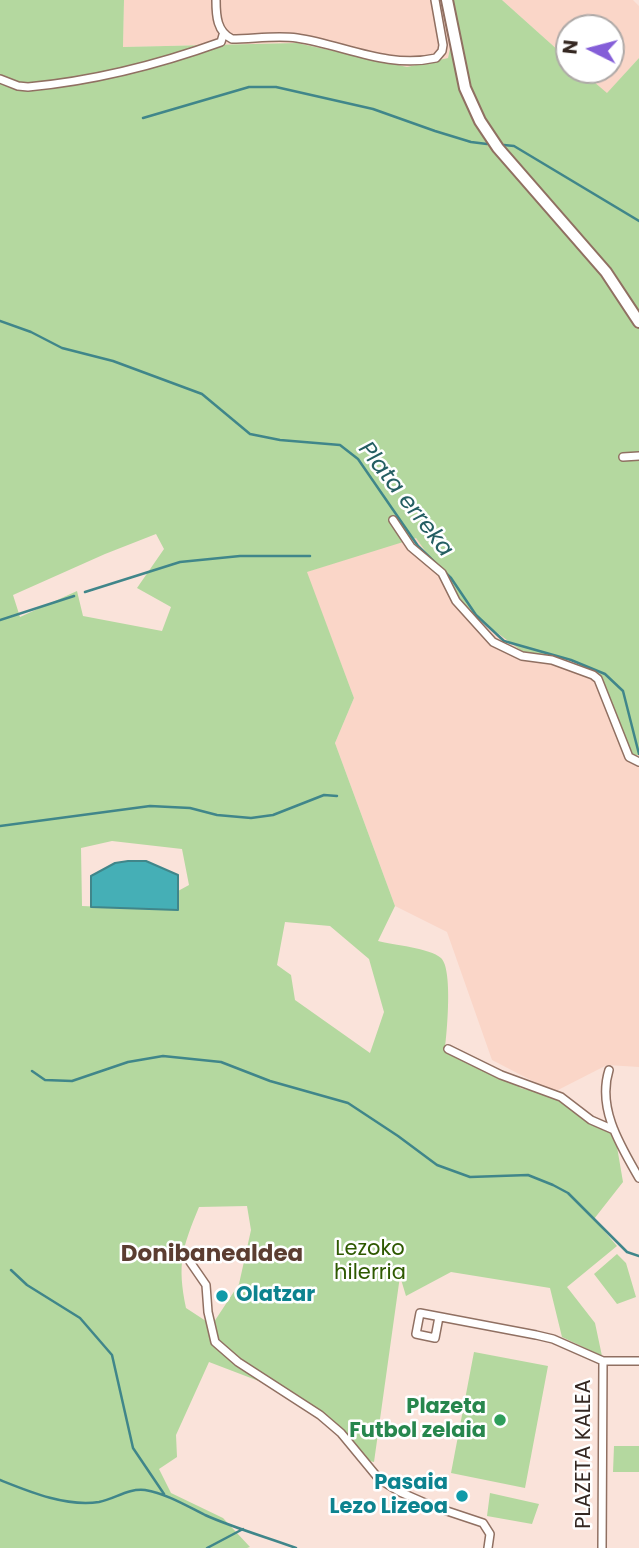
<!DOCTYPE html>
<style>
body{margin:0}
#map{position:relative;width:639px;height:1548px;overflow:hidden;background:#fae3da;font-family:Poppins,sans-serif}
canvas{display:block}
.north{position:absolute;left:555px;top:14px;width:70px;height:70px;box-sizing:border-box;background:#fff;border:2px solid #aea9a7;border-radius:50%;rotate:276deg;font-size:19px;font-weight:700;line-height:28px;text-align:center;color:#352822}
.north::after{content:'';display:block;margin:auto;width:24px;height:32px;background:#845ed8;clip-path:polygon(50% 0,100% 100%,50% 72%,0 100%)}
</style>
<div id="map">
<canvas width="639" height="1548"></canvas>
<div class="north">N</div>
</div>
<script>
const c = document.querySelector('canvas').getContext('2d');
c.lineJoin = 'round';
function paint(path, color) { c.fillStyle = color; c.fill(path, 'evenodd'); }
function stroke(path, color, width, dash) { c.strokeStyle = color; c.lineWidth = width; c.lineCap = dash ? 'butt' : 'round'; c.setLineDash(dash || []); c.stroke(path); }
function label(font, color, halo, rows, align = 'center') {
  c.font = font + ' Poppins,sans-serif'; c.lineWidth = 5; c.setLineDash([]); c.textBaseline = 'middle'; c.strokeStyle = halo; c.fillStyle = color; for (const [text, x, y, turn = 0] of rows) {
    c.save(); c.translate(x, y); c.rotate((+turn || 0) * Math.PI / 180); c.textAlign = isNaN(turn) ? turn : align; if (halo) c.strokeText(text, 0, 0); c.fillText(text, 0, 0); c.restore();
  }
}
paint(new Path2D(`
 M124,0h319l8,44 -3,14 -41,9 -110,-24 -174,4z
 M502,0h131l6,6v52l-32,36 -27,-24h31v-42h-42v32z
 M416,537l52,74 55,41 49,8 27,18 30,79 10,-2v312l-32,-2 -53,27 -62,-32 -45,-128 -52,-26 -60,-163 19,-45 -48,-126z`), '#fad6c8');
paint(new Path2D(`
 M0,0h124l-1,47 174,-4 110,24 41,-9 3,-14 -8,-44h59l67,60v10h11l27,23 32,-35v697l-10,2 -30,-79 -27,-18 -49,-8 -55,-41 -52,-73 -109,34 47,126 -19,45 60,163 -17,35c15,4 52,7 63,17 12,11 6,74 4,91l74,35 1,4 8,2 4,-2 27,10 31,23 25,14 8,47 -29,37 23,27 -50,41 28,36 7,33 -40,-19 -12,-49 -99,-16 -45,24 -6,-20 -26,186 -9,-2 -24,-25 -64,-47 -68,-26 -33,73 1,22 -18,12 12,24 52,25 27,29 -3,1h-247zM156,534l8,15 -27,39 34,19 -9,24 -79,-15 -6,-25 -57,26 -7,-22 92,-41zM112,841l70,8 7,36 -11,6 -1,19 -95,-4 -1,-58zM285,922l45,4 39,33 15,53 -14,41 -75,-53 -4,-25 -14,-10zM247,1206l4,24 -12,54 -27,41 -26,-17c-9,-44 -4,-60 13,-101z
 M617,1254l9,9 10,34 -19,7 -23,-30z
 M474,1352l74,14 -23,122 -74,-15z
 M614,1446h25v26h-26z
 M490,1493l49,11 -7,20 -45,-8z`), '#b4d89f');
const water = new Path2D(`
 M128,861h18l32,14v35l-87,-3v-31l24,-13z`);
paint(water, '#45afb6');
stroke(water, '#40868a', 2);
stroke(new Path2D(`
 M143,118l106,-31h27l97,22 62,22 36,11 16,2
 M504,145l10,1 125,75
 M0,321l31,11 31,16 51,13 89,33 48,40 30,6 60,5 18,14 60,87 33,32 25,37 28,26 67,19 34,14 18,17 16,63
 M85,592l95,-30 60,-6h70
 M0,620l74,-24
 M0,826l150,-20 40,2 27,7 34,3 22,-3 51,-20 13,1
 M32,1071l13,9 27,1 56,-19 35,-6 58,6 49,19 78,22 50,33 39,29 33,12 58,-2 25,10 15,8 59,59 12,4
 M11,1270l16,15 53,33 32,37 21,93 31,46
 M0,1480c30,12 66,27 99,22 16,-3 29,-14 46,-12 22,4 40,15 60,25 29,13 61,22 91,33
 M207,1548l36,-19`), '#40868a', 2.5);
const street = new Path2D(`
 M216,0c0,16 1,32 16,39 21,0 44,-4 65,-1 47,7 91,31 139,20l6,-7 1,-6 -8,-45
 M0,79l18,7 10,1c65,-6 132,-23 193,-45l2,-7
 M623,457l16,-1
 M393,520l18,27 31,26 14,28 37,41 29,14 30,4 41,15 5,4 31,78 10,5
 M448,1049l53,26 60,22 30,23 23,10
 M609,1070c-12,38 11,75 30,108
 M186,1256l20,29 2,27 7,30 23,20 82,53 21,18 38,46 21,13 32,14 51,17 7,11 -2,14
 M439,1317l-4,21 -19,-4 4,-21 116,22 17,4 50,22h36
 M602,1548l1,-187`);
const secondary = new Path2D(`
 M447,0l18,88 15,33 18,27 108,124 33,50`);
stroke(street, '#907062', 10);
stroke(secondary, '#907062', 14);
stroke(street, '#fff', 7);
stroke(secondary, '#fff', 10);
for (const [x, y, r, color] of [
 [222,1296,7,"#0f9aa8"],
 [500,1420,7,"#2e9e5b"],
 [462,1496,7,"#0f9aa8"]
]) { const dot = new Path2D(); dot.arc(x, y, r, 0, 2 * Math.PI); c.fillStyle = color; c.fill(dot); stroke(dot, '#fff', 2.5); }
label('21px', '#2e5900', '#fff', [
 ["Lezoko",370,1250],
 ["hilerria",370,1274]
]);
label('bold 21px', '#0d838f', '#fff', [
 ["Olatzar",236,1296],
 ["Pasaia",448,1484,"right"],
 ["Lezo Lizeoa",448,1508,"right"]
], 'left');
label('bold 21px', '#27864d', '#fff', [
 ["Plazeta",486,1408],
 ["Futbol zelaia",486,1432]
], 'right');
label('21px', '#352822', '#fff', [
 ["PLAZETA KALEA",585,1454,-90]
]);
label('italic 23px', '#245e62', '#fff', [
 ["Plata erreka",405,500,52]
]);
label('bold 23px', '#5b3d31', '#fff', [
 ["Donibanealdea",212,1255]
]);
</script>
